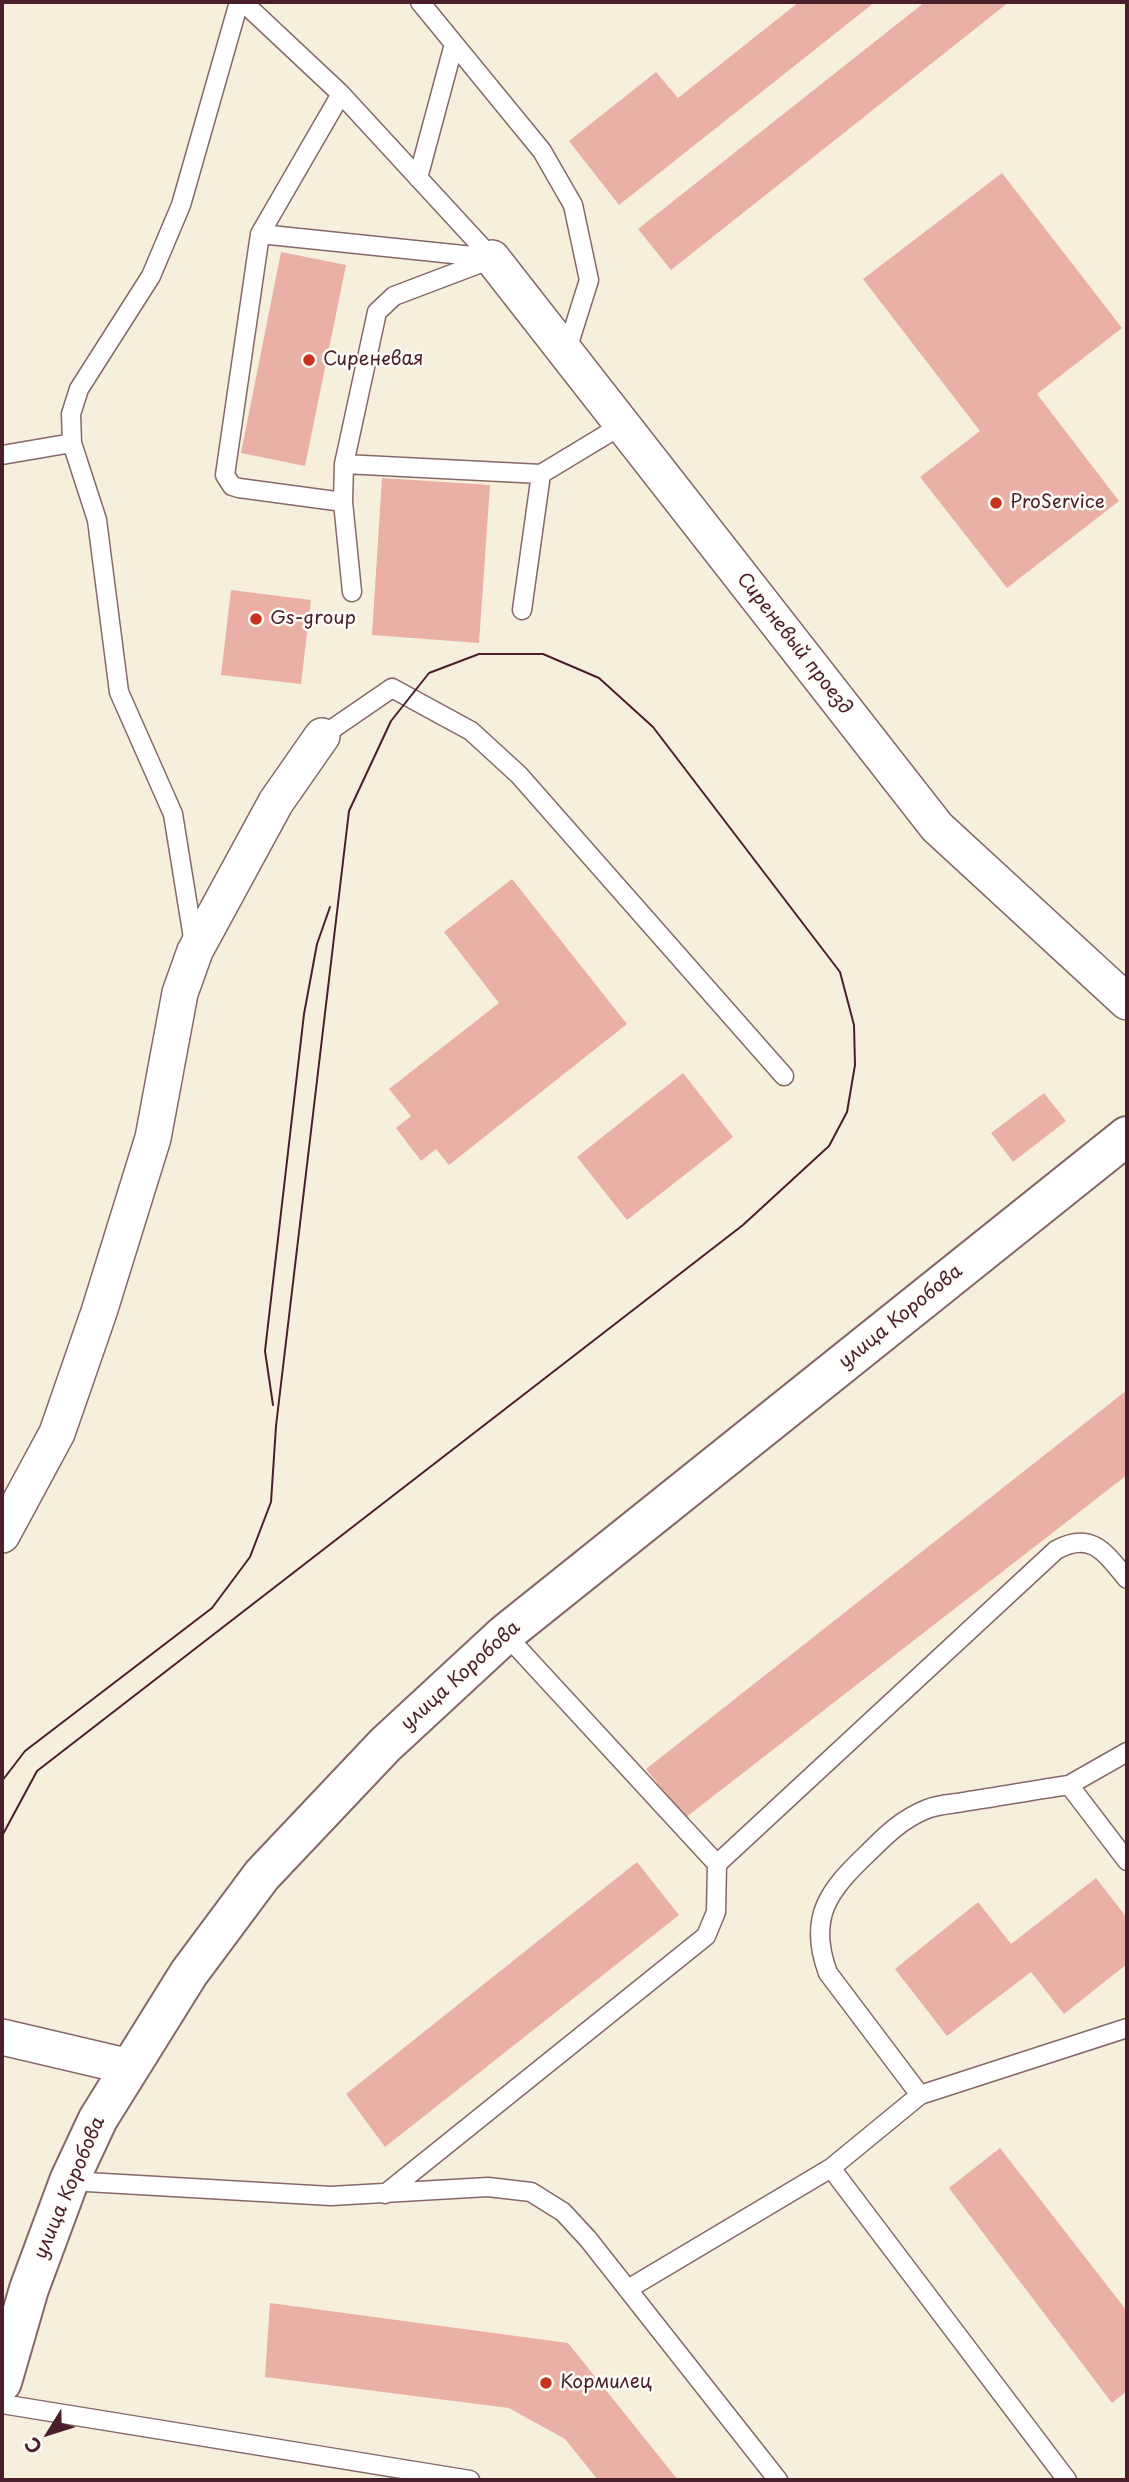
<!DOCTYPE html>
<meta charset="utf-8">
<style>
body{margin:0}
#map{position:relative;width:1129px;height:2482px;overflow:hidden;background:#f6efdc;font-family:"Playpen Sans",sans-serif}
canvas{display:block}
.frame{position:absolute;inset:0;border:4px solid #4a1f2b;pointer-events:none}
.north{position:absolute;left:14px;top:2398px;width:70px;height:70px;-webkit-text-stroke:5px #fdfcf7;paint-order:stroke;rotate:232deg;font-size:19px;font-weight:700;line-height:28px;text-align:center;color:#4a1f2b}
.north::after{content:'';display:block;margin:auto;width:24px;height:32px;background:#4a1f2b;clip-path:polygon(50% 0,100% 100%,50% 72%,0 100%)}
</style>
<div id="map">
<canvas width="1129" height="2482"></canvas>
<div class="frame"></div>
<div class="north">С</div>
</div>
<script>
const c = document.querySelector('canvas').getContext('2d');
c.lineJoin = 'round';
function paint(path, color) { c.fillStyle = color; c.fill(path, 'evenodd'); }
function stroke(path, color, width, dash) { c.strokeStyle = color; c.lineWidth = width; c.lineCap = dash ? 'butt' : 'round'; c.setLineDash(dash || []); c.stroke(path); }
function label(font, color, halo, rows, align = 'center') {
  c.font = font + ' "Playpen Sans",sans-serif'; c.lineWidth = 5; c.setLineDash([]); c.textBaseline = 'middle'; c.strokeStyle = halo; c.fillStyle = color; for (const [text, x, y, turn = 0] of rows) {
    c.save(); c.translate(x, y); c.rotate((+turn || 0) * Math.PI / 180); c.textAlign = isNaN(turn) ? turn : align; if (halo) c.strokeText(text, 0, 0); c.fillText(text, 0, 0); c.restore();
  }
}
paint(new Path2D(`
 M799,2h76l-256,203 -50,-64 87,-69 22,26z
 M925,2h84l-338,268 -33,-41z
 M1002,173l120,155 -85,66 82,107 -112,87 -87,-111 60,-46 -117,-152z
 M281,252l65,13 -41,201 -64,-13z
 M382,478l108,7 -11,158 -107,-8z
 M231,590l80,10 -10,84 -80,-9z
 M512,879l115,145 -178,141 -13,-16 -15,12 -25,-33 15,-12 -22,-27 110,-86 -55,-71z
 M683,1073l50,64 -106,83 -50,-63z
 M1044,1093l22,28 -53,41 -22,-29z
 M1127,1390v85l-442,343 -39,-49z
 M637,1862l42,53 -294,232 -39,-53z
 M1096,1878l31,40v46l-63,50 -33,-42 -84,64 -52,-67 83,-67 33,42z
 M1000,2148l127,163v80l-15,12 -163,-215z
 M270,2303l298,40 110,137h-80l-33,-41 -56,-31 -244,-31z`), '#eab0a5');
const service = new Path2D(`
 M243,2l98,92 151,164
 M420,2l122,149 31,54 16,75 -23,73
 M418,178l36,-134
 M260,234l81,-140
 M2,455l70,-12
 M344,464l197,10 81,-49
 M343,502l-104,-14 -7,-2 -7,-11 35,-241 232,24
 M352,592l-9,-90 1,-38 33,-152 17,-16 95,-36
 M522,610l19,-136
 M322,736l70,-48 79,43 48,44 265,301
 M194,944l-21,-130 -54,-122 -22,-172 -25,-77 -1,-29 8,-25 72,-113 30,-71 58,-203
 M505,1634l212,230 339,-314c36,-20 50,4 71,29
 M1127,1752l-58,33 58,76
 M920,2095l-92,-122c-21,-56 1,-83 40,-120 18,-18 34,-34 59,-44 13,-5 28,-5 42,-8 33,-5 66,-11 100,-16
 M831,2168l236,312
 M69,2181l262,15 157,-9 43,5 32,20 25,27 190,241
 M385,2194l321,-258 10,-24 1,-48
 M628,2289l203,-121 89,-73 207,-67
 M2,2404l468,76`);
const minor = new Path2D(`
 M492,258l445,569 190,175
 M2,1535l55,-102 42,-121 54,-174 27,-145 15,-42 81,-149 46,-66
 M2,2037l128,30`);
const tertiary = new Path2D(`
 M2,2382l27,-93 40,-108 29,-62 91,-146 73,-98 123,-130 120,-111 622,-498`);
stroke(service, '#866869', 21);
stroke(minor, '#866869', 38);
stroke(tertiary, '#866869', 42);
stroke(service, '#fff', 18);
stroke(minor, '#fff', 35);
stroke(tertiary, '#fff', 38);
stroke(new Path2D(`
 M273,1405l-8,-54 39,-337 13,-70 13,-37
 M2,1781l23,-30 187,-143 38,-51 21,-55 5,-76 73,-615 42,-90 38,-48 50,-19h64l56,24 54,49 187,245 14,53 1,40 -8,47 -18,34 -86,79 -706,546 -35,65`), '#4a1f2b', 2);
for (const [x, y, r, color] of [
 [309,360,7,"#c8321e"],
 [996,503,7,"#c8321e"],
 [256,619,7,"#c8321e"],
 [546,2383,7,"#c8321e"]
]) { const dot = new Path2D(); dot.arc(x, y, r, 0, 2 * Math.PI); c.fillStyle = color; c.fill(dot); stroke(dot, '#fdfcf7', 2.5); }
label('19px', '#4a1f2b', '#fdfcf7', [
 ["Сиреневая",323,360],
 ["ProService",1010,503],
 ["Gs-group",270,619],
 ["Кормилец",560,2383]
], 'left');
label('19px', '#4a1f2b', '#fdfcf7', [
 ["Сиреневый проезд",794,644,52],
 ["улица Коробова",901,1317,-39],
 ["улица Коробова",461,1676,-42],
 ["улица Коробова",70,2188,-67]
]);
</script>
